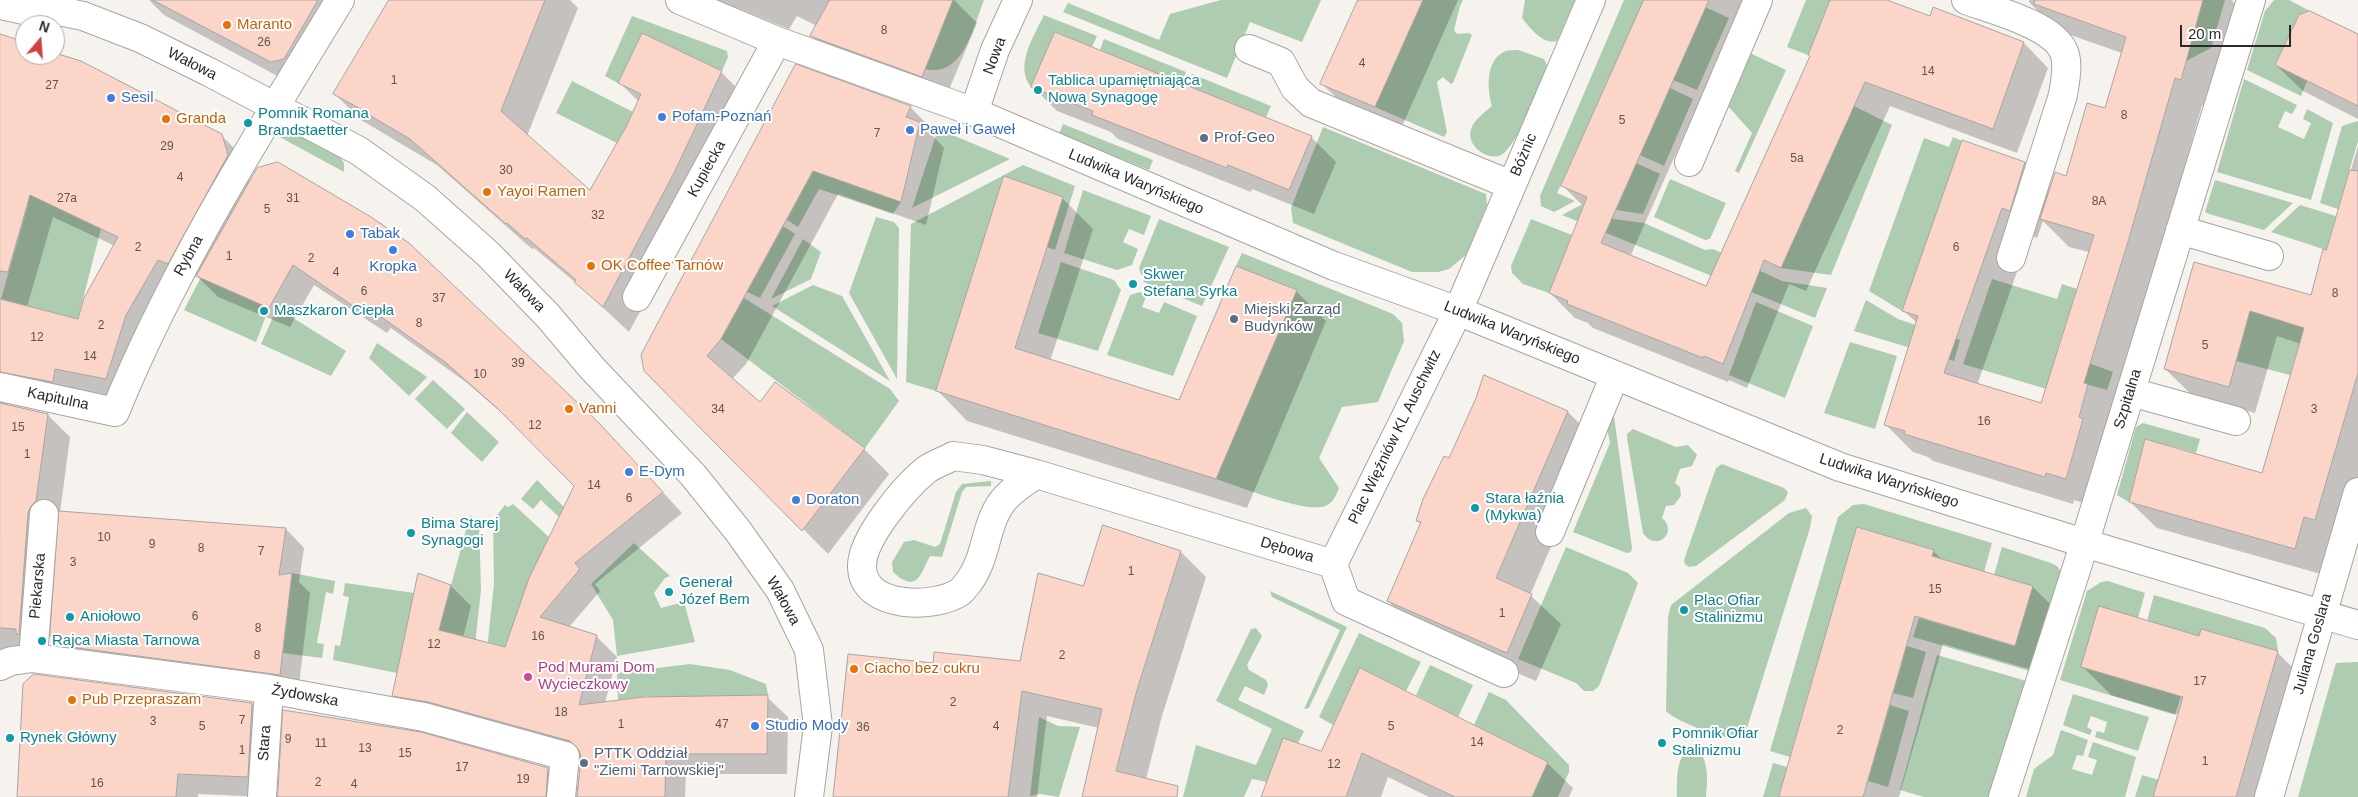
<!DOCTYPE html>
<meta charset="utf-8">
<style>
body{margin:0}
#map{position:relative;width:2358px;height:797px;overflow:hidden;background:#f6f2ee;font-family:Arial,sans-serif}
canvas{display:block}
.north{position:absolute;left:15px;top:15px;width:50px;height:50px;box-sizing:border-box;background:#fff;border:1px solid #aaa9a9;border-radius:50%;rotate:18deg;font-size:14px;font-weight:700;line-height:20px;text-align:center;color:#2b2928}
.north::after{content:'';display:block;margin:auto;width:18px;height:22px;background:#cf4043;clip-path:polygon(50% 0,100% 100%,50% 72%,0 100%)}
.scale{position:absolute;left:2180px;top:25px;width:111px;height:22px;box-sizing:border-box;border:2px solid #2b2928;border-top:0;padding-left:6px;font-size:15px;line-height:18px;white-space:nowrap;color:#2b2928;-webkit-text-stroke:4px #fff;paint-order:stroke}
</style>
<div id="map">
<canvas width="2358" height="797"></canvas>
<div class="north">N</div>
<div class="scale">20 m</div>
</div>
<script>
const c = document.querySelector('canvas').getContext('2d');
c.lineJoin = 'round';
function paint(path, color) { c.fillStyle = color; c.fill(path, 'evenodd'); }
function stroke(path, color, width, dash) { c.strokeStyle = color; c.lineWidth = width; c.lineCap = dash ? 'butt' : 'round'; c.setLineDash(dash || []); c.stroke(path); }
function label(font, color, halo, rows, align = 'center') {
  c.font = font + ' Arial,sans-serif'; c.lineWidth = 4; c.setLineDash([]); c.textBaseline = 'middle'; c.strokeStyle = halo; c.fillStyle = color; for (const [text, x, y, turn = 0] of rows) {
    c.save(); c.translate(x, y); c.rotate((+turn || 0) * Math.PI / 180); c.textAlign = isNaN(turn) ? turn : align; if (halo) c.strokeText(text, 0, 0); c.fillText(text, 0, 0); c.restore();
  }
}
paint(new Path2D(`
 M953,0h31c-11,27 -20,78 -59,69z
 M1221,0h100l-19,42 -52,-20 -23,56 -164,-66 5,-9 91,37 11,-26z
 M1423,0h40l-3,6 -6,24 3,4 12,-1 3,2 -19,48 -2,1 -8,-7 -6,5 10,50 -3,5 -69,-30z
 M1525,0h50l-18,41c-14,4 -27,-13 -35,-23z
 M1624,0h20l-87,193 18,8 -21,11 -13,-6 -1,-10z
 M1806,0h24l-22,55 -21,-8z
 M2203,0h22l-14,48 -25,13z
 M2274,0h15l21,11 -11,4 -24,50 32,16 -6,15 -54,-26 18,-59z
 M1705,7l24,11 -32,72 -24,-10z
 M1044,15l53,21 -5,11 -37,-15 -24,55c-17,-21 3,-51 13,-72z
 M632,16l95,35 1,6 -6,14 -80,-38 -24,50 -13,-7z
 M1104,39l82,33 -5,11 -81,-33z
 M1518,50l26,9 3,6c-9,22 -26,72 -42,87 -13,13 -40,-5 -34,-23 3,-9 14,-17 21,-23 -5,-17 -7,-47 14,-55 3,-1 9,-1 12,-1z
 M1750,53l36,17 -47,103 -4,-2 17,-38 -24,-27z
 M1192,74l79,32 -5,11 -78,-31z
 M2244,79l53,26 -5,9 -7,-3 -7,16 26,12 7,-16 -8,-4 4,-10 26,14 -22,77 -94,-28z
 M572,81l61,31 -14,32 -63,-31z
 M1670,88l23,11 -29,67 -24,-11z
 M1854,106l38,19 -61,150 -50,-7z
 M2358,121v20l-20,68 -18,-6 22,-77z
 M1063,124l90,36 -4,10 -90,-36z
 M1323,127l163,67 1,11 -21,50 -17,14 -11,3h-26l-119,-49 -2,-15z
 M938,129l72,30 -98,49z
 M288,130l7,1 44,24 5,8v9l-66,-36z
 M1953,137l9,4 -60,170 -33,-20 55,-153 25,9z
 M1636,163l24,11 -17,40 -27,-4z
 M1023,165l52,21 -20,64 -8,-3 16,-50 -59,-21 -68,215 -30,-9 5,-158z
 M813,171l88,31 -8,12 -74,-25 -21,38 -11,-7z
 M1670,179l56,24 -16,36 -5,1 -51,-23z
 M2215,180l78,23 -29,27 -55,-16 -4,-2z
 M1083,190l68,26 -7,19 -15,-6 -6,13 15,7 -6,16 -15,5 -53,-17z
 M29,194l72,34 -23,91 -77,-20 27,-94 -2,-1z
 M1581,205l33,14 30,4 61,27 8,-1 69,32 45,7 -12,30 -253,-103z
 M2300,205l36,11 -10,34 -55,-18z
 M876,217l18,5 5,6 -2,151 -48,-86z
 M1159,219l70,28 -27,59 -58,-24 -5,-14z
 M1531,219l41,16 -23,58 -26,-9 -11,-11 -1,-7z
 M783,226l12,8 -35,64 -13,-6z
 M803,239l18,13 -10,27 -40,20z
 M1242,253l151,61 9,9 2,18 -26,61 -36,5 -23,51 20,30c-3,8 -6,15 -14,18 -19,8 -87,-20 -109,-27l81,-189 -61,-24z
 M1061,262l53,18 7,10 -23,61 -60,-18z
 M201,277l68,31 -13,34 -72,-32z
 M1992,279l65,20 5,-15 15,5 -20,62 56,21 -6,18 -32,-9 -5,15 -107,-32z
 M813,285l29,11 48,85 -118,-75z
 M1140,292l7,2 -5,13 17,6 5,-11 33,14 -24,60 -66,-21 23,-60z
 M744,298l146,91 9,12 -34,47 -144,-109z
 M1866,300l32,19 62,21 -6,21 -100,-30z
 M1756,302l57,24 -28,72 -56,-23z
 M277,308l69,43 -15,25 -70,-32z
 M2250,311l54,17 -14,47 -54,-14z
 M1850,342l47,14 -22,73 -51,-16z
 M377,343l50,34 -18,19 -40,-38z
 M433,380l32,29 -18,20 -32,-30z
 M467,412l32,30 -17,20 -31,-29z
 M1614,416l18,132 -1,4 -4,1 -54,-21 37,-89 -5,-25z
 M2143,423l57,16 -4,14 -51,-14 -16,63 -12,-7 19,-68z
 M1633,429l43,18 12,-2 9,10 -5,11 -12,3 -5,14 5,4 1,9 -7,9 -8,1 -4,12c17,14 -6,35 -19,15l-16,-95v-4z
 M1722,464l62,24 4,4 -3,8 -89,66 -7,1 -4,-3 -1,-4 32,-92z
 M537,480l35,35 -7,8 -24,-23 -8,9 -12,-10z
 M991,481v5l-25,1 -4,5 -20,65 -12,-1c-10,19 -13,38 -37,16l-1,-10 12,-20 10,-2 21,7 5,-3 16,-52 6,-8z
 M513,504l37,34 -41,110 -27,48 12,-112 -1,-64 12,-15 3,2z
 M1864,504l128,39 -8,29 -52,-16 2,-6 -77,-23 -67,230 -20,-6 68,-234 15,-12z
 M1806,508l6,8 -2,12 -64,203c-4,4 -7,7 -14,7 -11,0 -59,-18 -66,-27l2,-94 3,-12 118,-92z
 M470,515l9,6 2,69 -9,82 -33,-42z
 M634,543l36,33 -5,2 -11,15 7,15 23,-6 11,40 -78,14 -4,-36 -22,-36z
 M1566,547l62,26 10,10 -39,103 -6,5h-9l-8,-8 -58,-24z
 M2002,547l49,16c7,3 9,6 11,13l-29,96 -120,-35 6,-19 95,28 19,-60 -39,-11z
 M292,573l43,8 -2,13 -7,-2 -9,51 7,1 -2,14 -39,-5z
 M2108,581l37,12 -7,25 43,78 -6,19 -115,-35 27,-89 14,-9z
 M345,583l69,10 -17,80 -64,-13 2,-15 5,1 9,-49 -6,-1z
 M1270,591l77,36 -38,81 -5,1 36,-79 -68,-33z
 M2154,595l111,33 11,10 2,13 -76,-22 -3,7 -52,-15z
 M1256,628l6,8 -15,29 2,5 17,10 2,5 -4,10 -19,-9 -7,14 66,31 -6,12 -10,-3 -21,42 -15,-3 -8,18h-61l13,-52 60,20 16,-36 -56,-28 35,-72z
 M1359,633l62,29 -15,29 -46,-23 -27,57 -14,-8z
 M1895,642l31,10 -13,46 -20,-5 9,-30 -12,-4z
 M1937,655l93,27 -33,115h-73l-24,-7z
 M2358,662v135h-60l38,-134z
 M690,664l40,6 36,14 2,11 -118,3 -1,-2 -31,4 -1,-27z
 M1430,665l43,20 -15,32 -42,-22z
 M1489,692l17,8 63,65v7l-11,25h-26l16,-35 -74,-37z
 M2073,694l76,23 -11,34 -43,-14 2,-6 7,2 3,-11 -16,-6 -4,11 5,3 -2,5 -27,-10z
 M1890,705l19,6 -21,76 -20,-6z
 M1039,717l19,9 22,1 -21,70 -19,-3 -10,2z
 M2061,730l27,10 -5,16 -6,-1 -5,14 20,6 5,-15 -9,-3 5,-15 43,15 -11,40h-99l8,-28 19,-14z
 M1694,746c15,11 14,33 12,51h-29c0,-18 -2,-43 17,-51z
 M1773,763l14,4 -8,30h-16z
 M2142,775l17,5 -6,17h-18z`), '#aeccaf');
paint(new Path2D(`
 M149,0h204l-46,82 -13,3 -130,-70z
 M389,0h181l8,8 -51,128 64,56 36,-64 12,-26 -19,-19 101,-11 26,26 -47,102 -71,132 -48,-45 -47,-39 -2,1 -95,-84 -76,-45 -26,-26z
 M717,0h237l23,23 -32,76 -110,-40 -23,-23 5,-10 -20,-10 -8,13z
 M1359,0h99l-58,131 -53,-23 -25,-24z
 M1645,0h99l-114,257 77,31 104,-232 20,-56h52l48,18 93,25 24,25 -31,85 -127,-47 -84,185 -17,-7 -42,104 -18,-8 -1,2 -135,-54 -5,-5 -13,-5 -25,-25 34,-86 -22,-22z
 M2029,0h203l4,7 -27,99 -7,-1 -47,168 -62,233 -19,-6 -1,4 -140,-43 -5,-4 -15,-5 -27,-27 31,-102 -13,-12 121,-148 26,26 16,-11 39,-68 16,-57 -66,-23 -27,-28zM2043,221l26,26 20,5 -47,152 -65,-19 53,-150 7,3z
 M0,35l25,9v11l30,-1 166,81 23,23 7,23 368,264 63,68 -87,71 5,7 -31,36 27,9 21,21 -12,46 162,-6 21,20 -1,57h-101l-1,23h-109l5,-37 -131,-38 -36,-6 -21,-21 58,-109 20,20 -8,32 43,11 69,-163 -58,-60 -50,-43 -76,-55 -4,5 -73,-48 -24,42 -72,-30 -22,-22 -6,11 -9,-5 -52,120 -118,-2 -4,7 41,9 22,22 -10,76 226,16 18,19 -5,34 11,11 -12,100 -227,-39 -19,-19 7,-113 -6,6 -18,123 -35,-2zM53,217l62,29 -36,74 -52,-13z
 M2358,35v84l-55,-28 -27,-26z
 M796,66l114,41 25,25 -2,4 11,12 -18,77 -88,-31 -92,170 -14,15 28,24 15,-20 89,66 25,25 -61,80 -183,-184z
 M1033,87l278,50 25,25 -22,52 -62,-25 -1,3 -133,-53 -7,-7 -54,-21z
 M2358,146v344l-37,84 -164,-46 -27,-26 133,-27 38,-131 -24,-8 -22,77 -63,-18 -27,-26 30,-106 117,33 15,-44z
 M1062,198l31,31 -43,132 130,40 116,-110 30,30 -79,187 -280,-87 -30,-31z
 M1484,376l84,36 29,29 -67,154 31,29 -25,57 -119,-51 -29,-29 33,-77 -4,-4 32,-60 28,-61z
 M1104,526l77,26 25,25 -44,139 -16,63 21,18h-83l15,-69 -52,-12 -10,81h-203l100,-133 87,-2 62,-74z
 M1933,551l10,9 90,27 28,28 -18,58 -100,-29 -44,153h-119z
 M2277,652l28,28 -33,117h-117l24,-82 -68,-20 -28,-28z
 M1360,670l187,93 26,25 -4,9h-140l-41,-20 -7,20h-118l59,-45z
 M252,704l21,21 -5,72 -70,-3v3h-179z
 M548,769l20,20v8h-289z`), '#0003');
const building = new Path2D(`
 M153,0h165l-34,59 -13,3z
 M389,0h156l-44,111 89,79 36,-63 15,-33 -23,-11 24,-50 80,38 -48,102 -71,134 -29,-25 2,-2 -49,-42 -2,1 -18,-16 -1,1 -96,-85 -41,-24 1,-1 -37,-20z
 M830,0h123l-31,77 -112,-41z
 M1358,0h65l-48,107 -55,-23z
 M1644,0h65l-108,243 105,43 104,-230 -2,-1 22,-55h57l43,16 3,-9 91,35 -31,87 -128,-47 -84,186 -17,-8 -41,104 -19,-8 -1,2 -136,-54 1,-3 -19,-8 38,-96 -26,-11z
 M2035,0h168l-22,80 -6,-2 -48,167 -43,138 4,1 -9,33 4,2 -17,60 -20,-6 -1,4 -141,-43 1,-3 -21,-6 34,-109 -16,-5 60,-171 63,22 -15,49 -8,-3 -58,165 97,30 53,-168 -54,-16 15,-47 11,4 21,-73 18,5 21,-71 -92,-33z
 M2310,11l48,23v72l-83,-41 24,-50z
 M1055,32l257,104 -23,54 -61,-25 -1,3 -135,-53 1,-4 -62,-24z
 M0,34l25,8v13h30v-2l26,8 141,73 6,21 -60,109 -10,-4 -32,55 -20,64 -51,-10 -2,13 -53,-10v-73l78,20 6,-21 34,-61 -88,-42 -22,77 -8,-1z
 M796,64l115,42 -5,11 14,5 -19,80 -88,-31 -92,168 -14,17 53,46 15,-20 90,66 -63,83 -158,-160 -3,-16z
 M278,162l93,55 38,26 190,180 64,69 -88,71 5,6 -40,48 57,18 -18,70 64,-8 125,-2 -1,59h-101l-1,43h-88l4,-40 -2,-7 -9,-9 -142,-39 -36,-6 26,-123 33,12 -12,45 66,17 24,-69 45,-92 -77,-78 -52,-46 -75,-53 -5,5 -72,-49 -24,43 -73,-32 61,-108z
 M2350,170l8,1v202l-43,147 -11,-3 -9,32 -166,-47 16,-63 117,34 42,-145 -54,-17 -21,76 -65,-18 30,-107 117,33 12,-46 3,1z
 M1004,176l59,21 -48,151 164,52 57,-134 61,24 -81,189 -280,-88z
 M1484,375l84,36 -72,167 36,16 -25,59 -120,-52 34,-79 -5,-1 7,-22 21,-43 5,2 27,-60z
 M0,403l48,11 -12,87 -5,5 -3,7 -9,121h-3v-5l-16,-1z
 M59,511l227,17 -7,47 13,-2 -12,102 -217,-29 9,-9 -22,-1z
 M1103,525l78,26 -44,139 -21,81 62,15 -1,11h-95l20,-88 -80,-18 -14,106h-175l15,-143 85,9 1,-11 86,9 18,-88 45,13z
 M1857,527l77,23 -2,6 101,30 -18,60 -100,-30 -52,181h-84z
 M2099,606l100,30 2,-7 77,22 -42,146h-83l30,-100 -102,-30z
 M1360,668l188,94 -16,35h-77l-93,-44 -16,44h-85l22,-59 38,13z
 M34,674l218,29 -4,74 -70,-3 -2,23h-159l6,-113z
 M283,710l138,22 127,36 -2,29h-268z`);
paint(building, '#fad5c8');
stroke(building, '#a9a4a3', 1);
const minor = new Path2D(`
 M680,0l97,41 197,71 360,154 124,45 382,156 244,76 274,82
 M1966,0c27,10 87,25 98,52 5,13 1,29 -1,43l-52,163
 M0,5l33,7h31l19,4 57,22 69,34 150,79 66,47 63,56 60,62 44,52 101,107 45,56 42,59 29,60 9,76 -9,71
 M1249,49l32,13 14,26 16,15 200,82
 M974,112l21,-62 23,-50
 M1689,162l69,-162
 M2180,230l89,26
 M637,297l140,-256
 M0,387l115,25c59,-145 144,-279 225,-412
 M2131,392l105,29
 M953,456l30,4 53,14c-14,10 -31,20 -39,36 -13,24 -11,49 -29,73 -3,3 -5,7 -8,9 -25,17 -97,17 -98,-25 -1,-28 43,-80 64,-97 8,-6 19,-9 27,-14z
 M1036,474l297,90
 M1550,532l65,-157
 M1333,564l125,-253 133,-311
 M1333,564l13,37 158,72
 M33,658l11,-144
 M0,666l11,-5 22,-3 236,31 53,10 102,18 141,39 -4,41
 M262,797l7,-108
 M2003,797l74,-230 174,-567
 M2269,797l89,-305`);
stroke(minor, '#a8a4a1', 30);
stroke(minor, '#fff', 28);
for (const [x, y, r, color] of [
 [227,25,5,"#e8710a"],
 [1038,90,5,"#0f9aa8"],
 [111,98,5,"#3f7fe0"],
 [662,117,5,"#3f7fe0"],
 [166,119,5,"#e8710a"],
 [248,123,5,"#0f9aa8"],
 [910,130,5,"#3f7fe0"],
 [1204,138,5,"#5c6f8a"],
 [487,192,5,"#e8710a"],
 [350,234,5,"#3f7fe0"],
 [393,250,5,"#3f7fe0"],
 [591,266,5,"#e8710a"],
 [1133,284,5,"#0f9aa8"],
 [264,311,5,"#0f9aa8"],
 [1234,319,5,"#5c6f8a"],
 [569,409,5,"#e8710a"],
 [629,472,5,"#3f7fe0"],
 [796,500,5,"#3f7fe0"],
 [1475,508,5,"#0f9aa8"],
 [411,533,5,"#0f9aa8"],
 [669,592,5,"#0f9aa8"],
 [1684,610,5,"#0f9aa8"],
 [70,617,5,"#0f9aa8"],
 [42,641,5,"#0f9aa8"],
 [854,669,5,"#e8710a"],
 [528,677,5,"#d1479c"],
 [72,700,5,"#e8710a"],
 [755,726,5,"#3f7fe0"],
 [10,738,5,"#0f9aa8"],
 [1662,743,5,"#0f9aa8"],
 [584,763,5,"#5c6f8a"]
]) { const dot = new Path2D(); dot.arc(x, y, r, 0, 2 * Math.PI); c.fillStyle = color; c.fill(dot); stroke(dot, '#fff', 2); }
label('12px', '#5f5450', null, [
 ["8",884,31],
 ["26",264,43],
 ["4",1362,64],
 ["14",1928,72],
 ["1",394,81],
 ["27",52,86],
 ["8",2124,116],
 ["5",1622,121],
 ["7",877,134],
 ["29",167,147],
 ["5a",1797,159],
 ["30",506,171],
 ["4",180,178],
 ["27a",67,199],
 ["31",293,199],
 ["8A",2099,202],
 ["5",267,210],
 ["32",598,216],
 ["2",138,248],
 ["6",1956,248],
 ["1",229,257],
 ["2",311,259],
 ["4",336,273],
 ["6",364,292],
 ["8",2335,294],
 ["37",439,299],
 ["8",419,324],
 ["2",101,326],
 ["12",37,338],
 ["5",2205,346],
 ["14",90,357],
 ["39",518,364],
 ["10",480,375],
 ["34",718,410],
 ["3",2314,410],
 ["16",1984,422],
 ["12",535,426],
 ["15",18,428],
 ["1",27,455],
 ["14",594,486],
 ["6",629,499],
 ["10",104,538],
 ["9",152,545],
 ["8",201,549],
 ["7",261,552],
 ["3",73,563],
 ["1",1131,572],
 ["15",1935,590],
 ["1",1502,614],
 ["6",195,617],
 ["8",258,629],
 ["16",538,637],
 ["12",434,645],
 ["8",257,656],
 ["2",1062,656],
 ["17",2200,682],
 ["2",953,703],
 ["18",561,713],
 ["7",242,721],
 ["3",153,722],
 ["1",621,725],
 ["47",722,725],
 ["5",202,727],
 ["4",996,727],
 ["5",1391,727],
 ["36",863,728],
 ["2",1840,731],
 ["9",288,740],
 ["14",1477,743],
 ["11",321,744],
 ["13",365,749],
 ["1",242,751],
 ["15",405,754],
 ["1",2205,762],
 ["12",1334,765],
 ["17",462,768],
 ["19",523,780],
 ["2",318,783],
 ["16",97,784],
 ["4",354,785]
]);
label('15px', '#c56008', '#fff', [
 ["Maranto",237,25],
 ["Granda",176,119],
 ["Yayoi Ramen",497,192],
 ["OK Coffee Tarnów",601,266],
 ["Vanni",579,409],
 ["Ciacho bez cukru",864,669],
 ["Pub Przepraszam",82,700]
], 'left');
label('15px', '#2b2928', '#fff', [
 ["Nowa",995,56,-69],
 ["Wałowa",192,64,27],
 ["Bóżnic",1524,155,-67],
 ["Kupiecka",707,169,-61],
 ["Ludwika Waryńskiego",1136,182,23],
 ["Rybna",189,256,-61],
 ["Wałowa",524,291,46],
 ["Ludwika Waryńskiego",1512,333,22],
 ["Kapitulna",58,399,12],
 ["Szpitalna",2128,399,-73],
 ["Plac Więźniów KL Auschwitz",1395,437,-64],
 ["Ludwika Waryńskiego",1889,481,18],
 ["Dębowa",1287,550,17],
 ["Piekarska",38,586,-85],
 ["Wałowa",783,601,61],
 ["Juliana Goslara",2313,644,-74],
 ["Żydowska",305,696,10],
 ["Stara",265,743,-86]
]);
label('15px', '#0d838f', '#fff', [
 ["Tablica upamiętniająca",1048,81],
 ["Nową Synagogę",1048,98],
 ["Pomnik Romana",258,114],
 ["Brandstaetter",258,131],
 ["Skwer",1143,275],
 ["Stefana Syrka",1143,292],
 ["Maszkaron Ciepła",274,311],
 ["Stara łaźnia",1485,499],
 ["(Mykwa)",1485,516],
 ["Bima Starej",421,524],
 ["Synagogi",421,541],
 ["Generał",679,583],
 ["Józef Bem",679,600],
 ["Plac Ofiar",1694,601],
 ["Stalinizmu",1694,618],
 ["Aniołowo",80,617],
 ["Rajca Miasta Tarnowa",52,641],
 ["Pomnik Ofiar",1672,734],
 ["Stalinizmu",1672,751],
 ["Rynek Główny",20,738]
], 'left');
label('15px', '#366cbe', '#fff', [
 ["Sesil",121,98],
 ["Pofam-Poznań",672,117],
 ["Paweł i Gaweł",920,130],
 ["Tabak",360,234],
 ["Kropka",393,267,"center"],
 ["E-Dym",639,472],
 ["Doraton",806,500],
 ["Studio Mody",765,726]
], 'left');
label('15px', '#4e5e75', '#fff', [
 ["Prof-Geo",1214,138],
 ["Miejski Zarząd",1244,310],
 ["Budynków",1244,327],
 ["PTTK Oddział",594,754],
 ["\"Ziemi Tarnowskiej\"",594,771]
], 'left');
label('15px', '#b23c85', '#fff', [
 ["Pod Murami Dom",538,668],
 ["Wycieczkowy",538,685]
], 'left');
</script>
